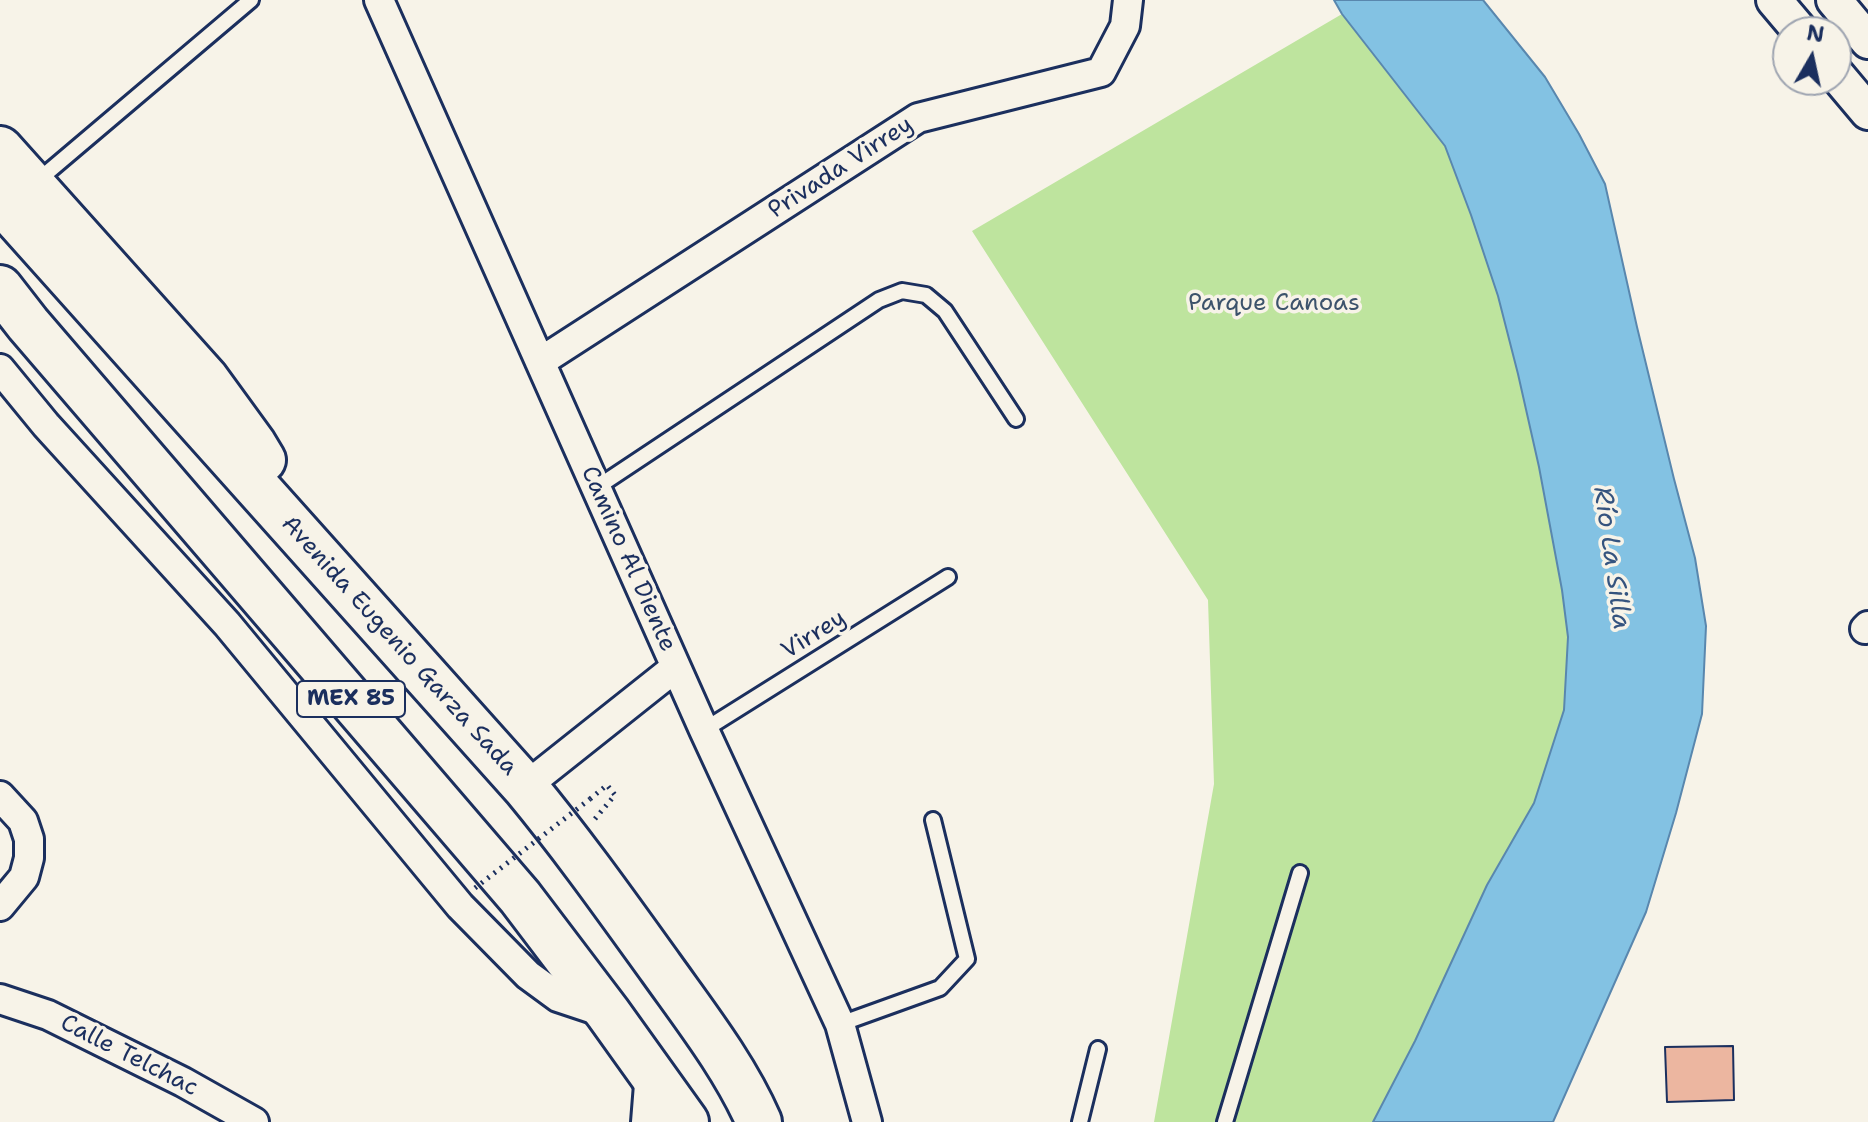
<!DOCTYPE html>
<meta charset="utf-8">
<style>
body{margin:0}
#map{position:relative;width:1868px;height:1122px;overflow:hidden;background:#f7f3e8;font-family:"Shantell Sans",sans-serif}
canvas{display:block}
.north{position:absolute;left:1772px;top:16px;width:80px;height:80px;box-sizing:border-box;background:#f7f3e8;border:2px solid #9fa5b1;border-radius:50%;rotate:9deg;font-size:22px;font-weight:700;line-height:32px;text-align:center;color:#1b2f5e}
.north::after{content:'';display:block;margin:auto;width:28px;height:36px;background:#1b2f5e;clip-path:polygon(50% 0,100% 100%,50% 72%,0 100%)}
</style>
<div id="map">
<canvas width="1868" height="1122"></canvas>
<div class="north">N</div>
</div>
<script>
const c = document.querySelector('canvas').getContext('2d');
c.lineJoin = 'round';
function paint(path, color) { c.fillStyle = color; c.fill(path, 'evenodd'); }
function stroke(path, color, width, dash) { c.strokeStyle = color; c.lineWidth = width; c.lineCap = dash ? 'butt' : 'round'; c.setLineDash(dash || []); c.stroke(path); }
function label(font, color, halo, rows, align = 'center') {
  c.font = font + ' "Shantell Sans",sans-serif'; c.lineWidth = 7; c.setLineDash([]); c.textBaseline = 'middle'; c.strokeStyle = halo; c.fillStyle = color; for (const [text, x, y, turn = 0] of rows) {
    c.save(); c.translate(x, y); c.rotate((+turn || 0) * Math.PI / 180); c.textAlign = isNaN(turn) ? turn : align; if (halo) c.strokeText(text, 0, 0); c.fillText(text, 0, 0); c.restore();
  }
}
paint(new Path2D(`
 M1342,14l103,132 26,69 27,81 20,78 21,93 23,123 6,47 -4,73 -30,93 -47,82 -72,156 -42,81h-219l60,-338 -6,-184 -236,-369z`), '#bee49e');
const water = new Path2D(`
 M1334,0h149l62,77 34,57 26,50 32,143 37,152 21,79 11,68 -4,88 -26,99 -30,99 -93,210h-180l42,-81 72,-156 47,-82 30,-93 4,-73 -6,-47 -23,-123 -21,-93 -20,-78 -27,-81 -26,-69 -103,-132z`);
paint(water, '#83c2e3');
stroke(water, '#5987ae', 2);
const building = new Path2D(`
 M1733,1046l1,54 -67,2 -2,-55z`);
paint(building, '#ecb6a0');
stroke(building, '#1b2f5e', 2);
const service = new Path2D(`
 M35,183l216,-183
 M596,488l283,-188 23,-9 24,4 19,16 71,108
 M704,730l244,-153
 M840,1024l100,-36 27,-29 -34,-139
 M1080,1122l18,-73
 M1225,1122l75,-249`);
const minor = new Path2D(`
 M379,0l325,730 136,294 27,98
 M540,362l378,-244 183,-46 24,-46 3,-26
 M0,369l46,56 181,199 233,282 68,69 30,22 48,16
 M1865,629l3,-3
 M525,787l151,-120
 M0,796l23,25 6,18v19l-5,19 -24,29
 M0,999l48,16 135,67 71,40
 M646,1122l4,-50`);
const tertiary = new Path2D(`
 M1774,0l27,32
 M1834,0l34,41
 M1836,74l32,38`);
const trunk = new Path2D(`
 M0,149l206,230 48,66 9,15
 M0,200l525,587c48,58 92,120 136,181 35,49 74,99 98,154
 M0,288l28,36 492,573 88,116 78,109`);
stroke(service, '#1b2f5e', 20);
stroke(minor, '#1b2f5e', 34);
stroke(tertiary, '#1b2f5e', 40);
stroke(trunk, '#1b2f5e', 50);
stroke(new Path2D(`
 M590,799l17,-14 8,10 -21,25`), '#1b2f5e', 5, [2, 6]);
stroke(service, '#f7f3e8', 14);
stroke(minor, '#f7f3e8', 28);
stroke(tertiary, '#f7f3e8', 34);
stroke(trunk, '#f7f3e8', 44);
stroke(new Path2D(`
 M475,888l115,-89`), '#1b2f5e', 5, [2, 6]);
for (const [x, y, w] of [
 [351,699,108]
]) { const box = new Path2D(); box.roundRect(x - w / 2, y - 18, w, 36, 6); c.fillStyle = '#f7f3e8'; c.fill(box); stroke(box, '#1b2f5e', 2); }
label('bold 22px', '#1b2f5e', null, [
 ["MEX 85",351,699]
]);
label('24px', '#1b2f5e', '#f7f3e8', [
 ["Privada Virrey",841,168,-33],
 ["Camino Al Diente",628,559,66],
 ["Virrey",814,635,-32],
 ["Avenida Eugenio Garza Sada",399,646,48],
 ["Calle Telchac",129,1056,27]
]);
label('24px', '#3c536b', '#f7f3e8', [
 ["Parque Canoas",1274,304]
]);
label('italic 26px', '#35547f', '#f7f3e8', [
 ["Río La Silla",1611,558,82]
]);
</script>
